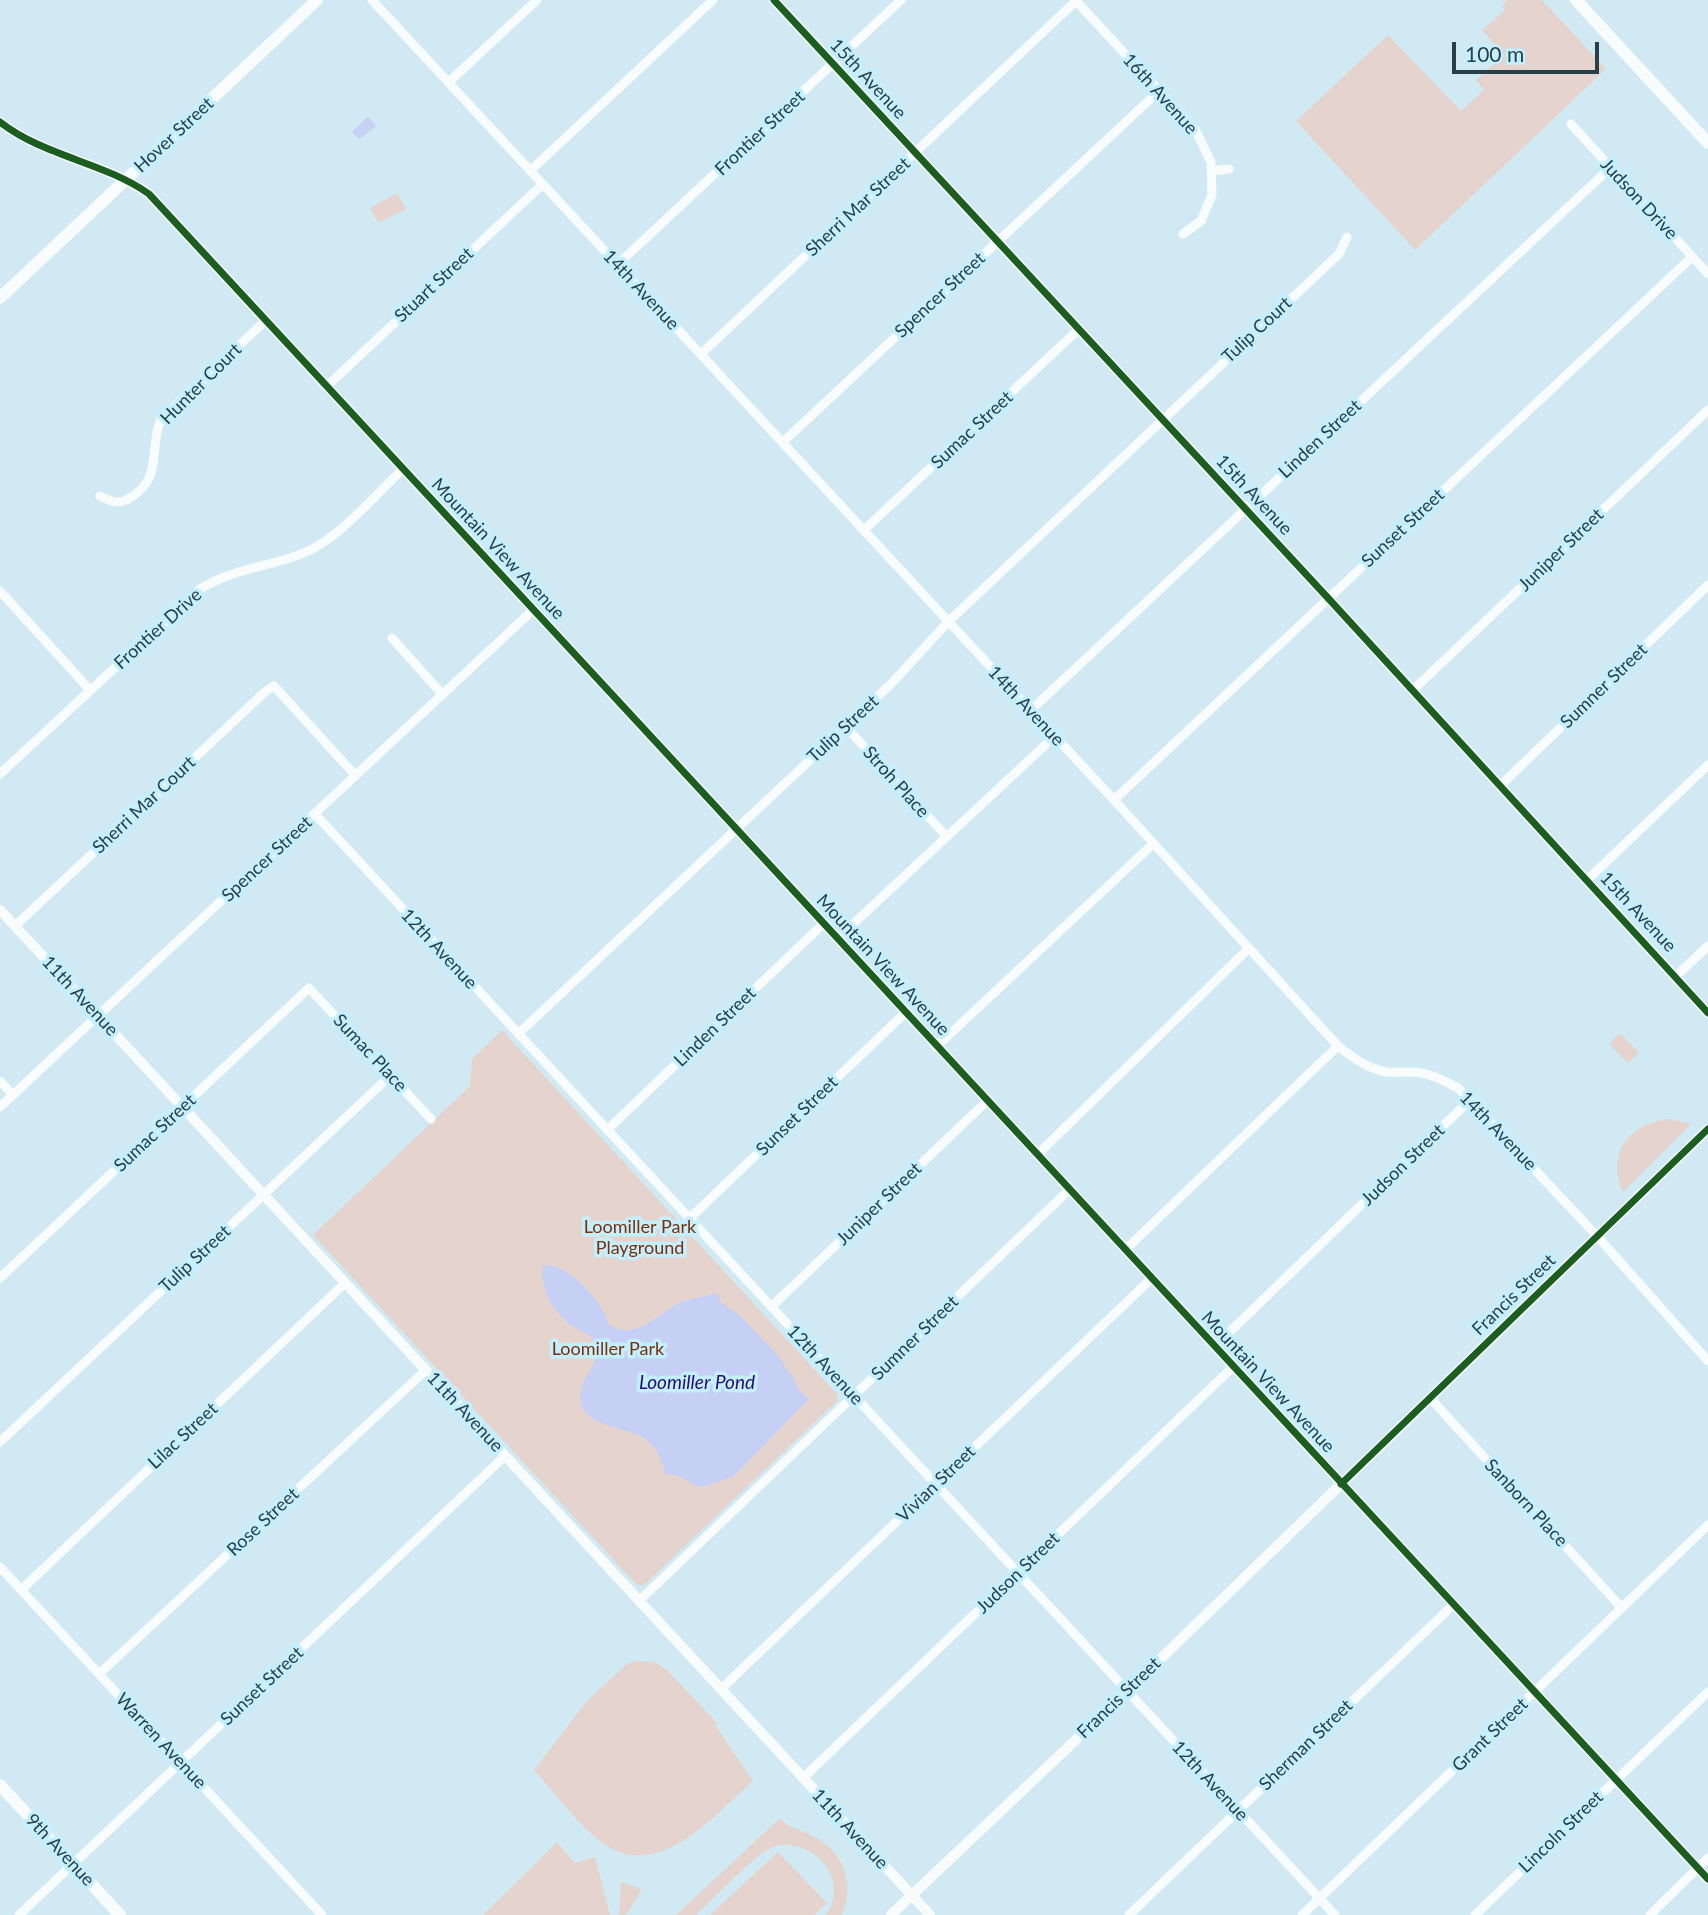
<!DOCTYPE html>
<style>
body{margin:0}
#map{position:relative;width:1708px;height:1915px;overflow:hidden;background:#d1e9f2;font-family:Lato,sans-serif}
canvas{display:block}
.scale{position:absolute;left:1452px;top:42px;width:147px;height:32px;box-sizing:border-box;border:4px solid #293f47;border-top:0;padding-left:9px;font-size:21px;line-height:24px;white-space:nowrap;color:#293f47;-webkit-text-stroke:5px #c4efff;paint-order:stroke}
</style>
<div id="map">
<canvas width="1708" height="1915"></canvas>
<div class="scale">100 m</div>
</div>
<script>
const c = document.querySelector('canvas').getContext('2d');
c.lineJoin = 'round';
function paint(path, color) { c.fillStyle = color; c.fill(path, 'evenodd'); }
function stroke(path, color, width, dash) { c.strokeStyle = color; c.lineWidth = width; c.lineCap = dash ? 'butt' : 'round'; c.setLineDash(dash || []); c.stroke(path); }
function label(font, color, halo, rows, align = 'center') {
  c.font = font + ' Lato,sans-serif'; c.lineWidth = 7; c.setLineDash([]); c.textBaseline = 'middle'; c.strokeStyle = halo; c.fillStyle = color; for (const [text, x, y, turn = 0] of rows) {
    c.save(); c.translate(x, y); c.rotate((+turn || 0) * Math.PI / 180); c.textAlign = isNaN(turn) ? turn : align; if (halo) c.strokeText(text, 0, 0); c.fillText(text, 0, 0); c.restore();
  }
}
paint(new Path2D(`
 M1507,0h35l64,69 -191,181 -119,-129 92,-86 73,76 23,-21 -8,-10 28,-25 -22,-25 23,-20 -3,-3z
 M397,193l9,16 -28,14 -8,-15z
 M502,1030l336,365 -1,6 -194,185 -7,-2 -323,-349 157,-149 2,-27z
 M1620,1033l19,20 -11,10 -19,-19z
 M1670,1119l21,5 -68,68c-17,-39 7,-70 47,-73z
 M635,1661l18,1 13,7 51,54 -1,3 37,55c-42,37 -98,107 -157,57 -23,-20 -42,-46 -62,-68l53,-69 40,-37z
 M780,1818c10,11 20,11 33,18 30,15 43,47 29,79h-16c26,-36 -15,-80 -53,-68 -17,6 -62,54 -77,68h-20z
 M557,1842l18,21 20,-6 15,58h-127z
 M778,1852l49,51 -13,12h-104z
 M621,1882l21,7 -16,26h-7z`), '#e5d4ce');
paint(new Path2D(`
 M368,117l8,9 -17,13 -7,-7z
 M545,1265c23,-2 60,39 64,60 29,17 50,-14 75,-24 11,-4 22,-4 32,-8l5,9 18,13 37,38 17,24 6,13 10,9 -76,78 -31,10 -8,-2 -15,-9 -13,-2c-4,-10 -7,-22 -15,-30 -19,-20 -49,-10 -69,-36 -9,-30 23,-43 13,-65 -3,-8 -10,-10 -16,-13 -23,-13 -38,-36 -37,-62z`), '#c6d0f4');
stroke(new Path2D(`
 M372,0l742,800 224,246c15,12 30,23 49,26 12,1 23,-1 34,1 14,2 25,9 37,15l139,148 111,125
 M1075,0l120,129 16,33 1,33 -11,26 -18,13
 M449,82l88,-82
 M1571,124l137,150
 M530,171l183,-171
 M1211,171l18,-2
 M617,265l284,-265
 M701,354l375,-353
 M326,387l217,-203
 M783,442l376,-351
 M100,496c12,6 19,9 30,2 34,-21 18,-48 31,-79l104,-98
 M864,530l215,-201
 M0,591l90,99
 M392,638l50,56
 M1413,690l295,-280
 M1030,711l580,-543
 M846,727l101,110
 M0,774l200,-185c38,-23 71,-21 108,-38 32,-14 68,-57 95,-82
 M1500,786l208,-201
 M1114,800l578,-543
 M315,814l1020,1101
 M1587,880l121,-115
 M15,926l251,-235 8,-5 81,89
 M837,939l218,-203
 M1675,977l33,-31
 M518,1034l374,-351 56,-61 391,-368 8,-17
 M936,1047l217,-203
 M0,1081l13,14
 M0,1107l533,-497
 M607,1130l216,-206
 M1037,1155l212,-207
 M689,1219l216,-206
 M1125,1250l213,-204
 M0,1278l309,-290 122,131
 M771,1307l216,-206
 M1214,1347l256,-247
 M1430,1398l192,210
 M0,1442l391,-367
 M0,1567l322,348
 M21,1590l324,-307
 M639,1601l430,-411
 M99,1674l327,-304
 M721,1689l430,-410
 M803,1778l430,-411
 M19,1915l486,-459
 M1129,1915l324,-310
 M1302,1915l406,-390
 M1475,1915l233,-223
 M1650,1915l58,-57`), '#f8fcfd', 9);
stroke(new Path2D(`
 M774,0l554,598 380,415
 M0,122c45,35 104,40 149,72l1559,1685
 M0,910l930,1005
 M891,1915l227,-215 590,-571`), '#f8fcfd', 10);
stroke(new Path2D(`
 M1576,0l132,143
 M0,298l317,-298
 M0,1785l120,130`), '#f8fcfd', 12);
stroke(new Path2D(`
 M774,0l554,598 380,415
 M0,122c45,35 104,40 149,72l1559,1685
 M1341,1484l367,-355`), '#1b5e20', 7);
label('18px', '#293f47', '#c4efff', [
 ["15th Avenue",868,79,47],
 ["16th Avenue",1160,94,48],
 ["Frontier Street",760,133,-43],
 ["Hover Street",174,135,-43],
 ["Judson Drive",1639,199,47],
 ["Sherri Mar Street",858,207,-43],
 ["Stuart Street",434,285,-43],
 ["14th Avenue",641,290,47],
 ["Spencer Street",940,295,-43],
 ["Tulip Court",1257,330,-43],
 ["Hunter Court",201,384,-45],
 ["Sumac Street",972,430,-43],
 ["Linden Street",1320,439,-43],
 ["15th Avenue",1254,495,47],
 ["Sunset Street",1403,528,-43],
 ["Mountain View Avenue",498,549,47],
 ["Juniper Street",1561,550,-44],
 ["Frontier Drive",158,629,-42],
 ["Sumner Street",1604,686,-44],
 ["14th Avenue",1026,706,47],
 ["Tulip Street",843,729,-43],
 ["Stroh Place",896,782,48],
 ["Sherri Mar Court",144,805,-43],
 ["Spencer Street",267,859,-43],
 ["15th Avenue",1638,912,47],
 ["12th Avenue",439,949,47],
 ["Mountain View Avenue",883,965,47],
 ["11th Avenue",80,996,47],
 ["Linden Street",715,1027,-44],
 ["Sumac Place",370,1053,47],
 ["Sunset Street",797,1116,-44],
 ["14th Avenue",1498,1131,46],
 ["Sumac Street",155,1133,-43],
 ["Judson Street",1403,1165,-44],
 ["Juniper Street",879,1204,-44],
 ["Tulip Street",195,1259,-43],
 ["Francis Street",1514,1295,-44],
 ["Sumner Street",915,1338,-44],
 ["12th Avenue",825,1365,47],
 ["Mountain View Avenue",1268,1382,47],
 ["11th Avenue",465,1412,47],
 ["Lilac Street",183,1436,-43],
 ["Vivian Street",936,1484,-44],
 ["Sanborn Place",1526,1503,47],
 ["Rose Street",263,1522,-43],
 ["Judson Street",1018,1573,-44],
 ["Sunset Street",262,1686,-43],
 ["Francis Street",1119,1698,-44],
 ["Grant Street",1490,1735,-44],
 ["Warren Avenue",161,1741,47],
 ["Sherman Street",1306,1745,-44],
 ["12th Avenue",1210,1781,47],
 ["11th Avenue",850,1829,47],
 ["Lincoln Street",1561,1832,-44],
 ["9th Avenue",60,1850,47]
]);
label('18px', '#7c2e07', '#c4efff', [
 ["Loomiller Park",640,1227],
 ["Playground",640,1248],
 ["Loomiller Park",608,1349]
]);
label('italic 19px', '#260a74', '#c4efff', [
 ["Loomiller Pond",697,1383]
]);
</script>
